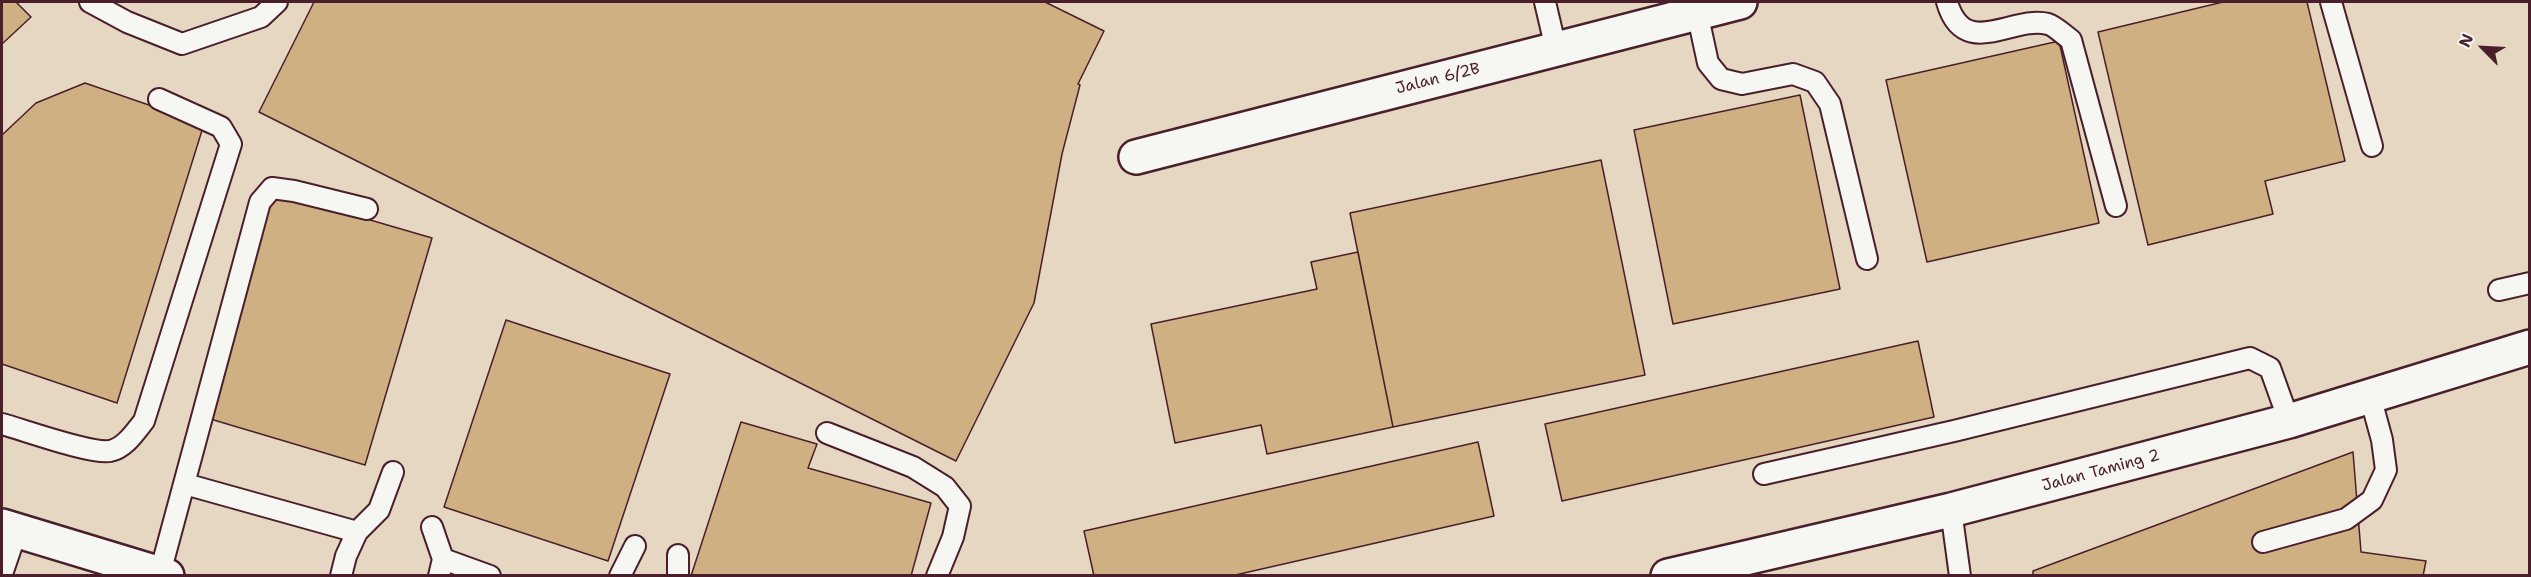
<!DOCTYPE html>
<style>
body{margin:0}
#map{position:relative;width:2531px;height:577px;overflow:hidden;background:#eee8dc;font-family:"Shantell Sans",sans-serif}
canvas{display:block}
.frame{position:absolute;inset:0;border:3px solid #4a1f2b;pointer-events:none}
.north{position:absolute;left:2453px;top:18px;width:60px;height:60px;-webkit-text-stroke:4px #f6f6f2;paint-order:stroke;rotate:294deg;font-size:16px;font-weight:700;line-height:24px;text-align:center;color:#4a1f2b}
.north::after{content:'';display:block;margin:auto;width:21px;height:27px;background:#4a1f2b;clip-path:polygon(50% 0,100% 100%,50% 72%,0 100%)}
</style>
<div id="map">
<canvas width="2531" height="577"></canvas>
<div class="frame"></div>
<div class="north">N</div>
</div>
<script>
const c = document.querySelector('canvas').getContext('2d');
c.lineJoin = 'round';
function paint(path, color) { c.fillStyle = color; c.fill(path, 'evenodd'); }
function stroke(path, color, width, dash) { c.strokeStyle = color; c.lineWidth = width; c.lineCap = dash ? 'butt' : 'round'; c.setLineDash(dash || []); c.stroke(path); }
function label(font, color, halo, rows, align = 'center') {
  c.font = font + ' "Shantell Sans",sans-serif'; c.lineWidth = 6; c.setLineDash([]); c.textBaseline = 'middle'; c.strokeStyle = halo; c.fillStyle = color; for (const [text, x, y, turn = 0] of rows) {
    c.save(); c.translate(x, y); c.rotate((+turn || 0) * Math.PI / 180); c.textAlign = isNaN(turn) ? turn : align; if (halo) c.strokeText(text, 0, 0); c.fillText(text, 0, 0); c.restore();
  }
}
paint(new Path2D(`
 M2,2h2527v573h-2527z`), '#e5d7c1');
const building = new Path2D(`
 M2,2h14l15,15 -29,27z
 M314,2h731l59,29 -26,53 2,1 -18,69 -28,149 -78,158 -697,-349z
 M2223,2h84l38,159 -80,20 8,33 -125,31 -50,-213z
 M2059,41l40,182 -172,39 -41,-182z
 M85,83l119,41 -87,279 -115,-39v-229l34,-32z
 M1800,95l40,194 -167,35 -39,-194z
 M1601,160l44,215 -252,52 -43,-214z
 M274,192l158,46 -67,227 -158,-47z
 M1358,252l35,175 -126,27 -6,-29 -86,18 -24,-119 166,-35 -6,-27z
 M506,320l164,54 -62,187 -164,-54z
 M1918,341l16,76 -372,84 -17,-77z
 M741,422l76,22 -9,24 123,35 -20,73h-220z
 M1478,442l16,74 -263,60h-137l-10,-45z
 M2353,452l8,100 65,9 -3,15h-390v-5z`);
paint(building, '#cfb083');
stroke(building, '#4a1f2b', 1.5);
const lane = new Path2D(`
 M90,2l37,20 55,22 79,-27 16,-15
 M1545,2l11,47
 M1947,2c17,59 65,13 101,22 7,2 16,11 23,16l45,166
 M2331,2l41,144
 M1697,12l11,51 13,16 21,5 51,-10 22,8 15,22 37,155
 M2499,290l31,-7
 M2,424c22,6 88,30 108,27 15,-3 25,-19 34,-30l87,-277 -10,-17 -62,-28
 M827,433l86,34 32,20 15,19 -7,31 -16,39
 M1764,474l190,-43 296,-73 20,10 19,53
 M185,484l172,48
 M1951,510l9,66
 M432,527l11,32 -4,17
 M2263,542l83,-23 26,-19 14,-30 -4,-30 -12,-44
 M678,555v21
 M443,559l47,17
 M160,573l100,-371 12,-14 22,3 73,18
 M2,574l15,-44
 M341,576l5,-20 11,-24 22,-22 14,-38
 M620,576l15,-30`);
const street = new Path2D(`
 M1136,157l604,-155
 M2,526l165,50
 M1668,576l283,-66 338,-89 241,-74`);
stroke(lane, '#4a1f2b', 24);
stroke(street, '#4a1f2b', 38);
stroke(lane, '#f6f6f2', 20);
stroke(street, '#f6f6f2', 33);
label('16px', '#4a1f2b', '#f6f6f2', [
 ["Jalan 6/2B",1438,79,-14],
 ["Jalan Taming 2",2101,471,-15]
]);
</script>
